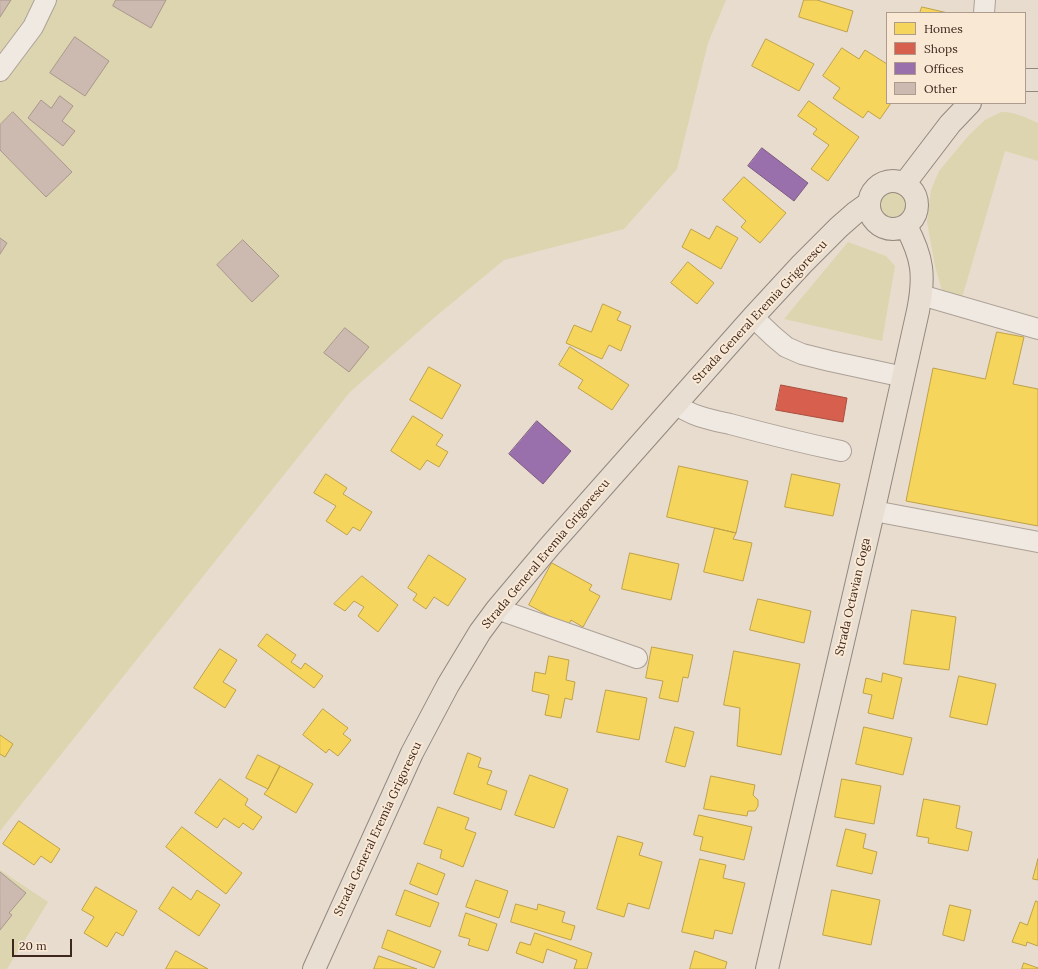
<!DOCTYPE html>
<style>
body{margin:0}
#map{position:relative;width:1038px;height:969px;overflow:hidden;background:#e8dcce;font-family:Lora,serif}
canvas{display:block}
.legend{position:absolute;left:886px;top:12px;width:140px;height:92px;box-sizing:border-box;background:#f9e8d4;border:1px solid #ae9b8b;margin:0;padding:5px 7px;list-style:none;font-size:12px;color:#3e281d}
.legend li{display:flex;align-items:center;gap:8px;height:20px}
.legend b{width:20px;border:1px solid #ae9b8b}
.scale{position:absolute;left:12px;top:939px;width:60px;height:18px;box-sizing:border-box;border:2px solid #3e281d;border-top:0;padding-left:5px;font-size:12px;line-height:14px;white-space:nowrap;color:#3e281d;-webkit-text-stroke:3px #f9e8d4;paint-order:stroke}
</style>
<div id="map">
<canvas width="1038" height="969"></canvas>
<ul class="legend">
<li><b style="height:11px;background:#f6d55c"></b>Homes</li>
<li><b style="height:11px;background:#d6604d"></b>Shops</li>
<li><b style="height:11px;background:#9970ab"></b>Offices</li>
<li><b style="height:11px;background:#ccb9af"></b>Other</li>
</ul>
<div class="scale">20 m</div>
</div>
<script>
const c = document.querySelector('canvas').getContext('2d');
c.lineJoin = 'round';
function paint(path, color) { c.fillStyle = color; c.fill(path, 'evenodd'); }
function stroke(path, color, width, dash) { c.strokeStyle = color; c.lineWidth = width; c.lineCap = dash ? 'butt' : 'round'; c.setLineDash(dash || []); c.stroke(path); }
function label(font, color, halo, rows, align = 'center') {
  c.font = font + ' Lora,serif'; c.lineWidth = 4; c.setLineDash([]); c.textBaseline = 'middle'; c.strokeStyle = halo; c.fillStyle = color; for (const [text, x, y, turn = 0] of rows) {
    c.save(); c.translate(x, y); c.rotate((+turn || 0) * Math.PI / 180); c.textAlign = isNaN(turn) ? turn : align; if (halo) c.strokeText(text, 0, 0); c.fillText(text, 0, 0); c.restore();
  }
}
paint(new Path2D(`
 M0,0h726l-18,43 -31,126 -53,60 -120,31 -69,57 -85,75 -350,439z
 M1001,112c11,-1 27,6 37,11v38l-33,-10 -44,150 -18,-7 -8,-28 -8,-44 4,-32 8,-19 30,-36 16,-15z
 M877 206a16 16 0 1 1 32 0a16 16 0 1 1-32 0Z
 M848,242l38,14 9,10 -13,75 -98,-22z
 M0,870l48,32 -41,67h-7z`), '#dcd5af');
const homes = new Path2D(`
 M804,0h13l36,11 -6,21 -48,-15z
 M922,7l26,6h-28z
 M766,39l48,25 -15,27 -47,-25z
 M842,48l17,11 6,-9 22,14v39h4l-11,16 -12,-8 -5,7 -30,-20 7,-10 -17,-12z
 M809,101l50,36 -31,44 -17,-12 18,-24 -16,-11 4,-5 -19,-13z
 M744,177l42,36 -26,30 -19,-16 5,-6 -23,-21z
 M717,226l21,12 -17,31 -39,-22 9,-18 18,10z
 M688,262l26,21 -17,21 -26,-21z
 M603,304l18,8 -4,8 14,6 -10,25 -12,-6 -7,14 -36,-16 8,-18 17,7z
 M997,332l27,5 -11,47 25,5v137l-132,-25 27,-133 52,11z
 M570,347l59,38 -17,25 -34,-22 5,-8 -24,-15z
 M429,367l32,18 -19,34 -32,-19z
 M413,416l30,19 -7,10 12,7 -9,15 -12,-7 -7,10 -29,-19z
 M679,466l69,15 -12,52 -69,-16z
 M326,474l21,14 -4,6 29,18 -12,19 -7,-4 -6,8 -21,-14 10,-15 -22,-13z
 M792,474l48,10 -7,32 -48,-9z
 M715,528l21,5 -3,6 19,4 -9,38 -39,-9z
 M630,553l49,11 -8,36 -49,-11z
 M429,555l37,24 -18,27 -14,-9 -8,12 -13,-9 4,-6 -9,-6z
 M552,563l40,22 -3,5 11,6 -17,31 -12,-7 -3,6 -39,-21z
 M362,576l36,29 -20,27 -20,-16 6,-9 -10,-6 -9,10 -11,-7z
 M758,599l53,12 -7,32 -54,-13z
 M912,610l44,7 -7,53 -45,-6z
 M267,634l29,21 -5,7 10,7 4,-6 18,13 -9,12 -56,-42z
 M652,647l41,8 -5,23 -5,-1 -5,25 -19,-4 4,-17 -17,-3z
 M220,649l17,11 -14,22 13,8 -11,18 -31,-20z
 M734,651l66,13 -19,91 -44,-9 3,-38 -16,-3z
 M549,656l20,4 -3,20 9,2 -3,18 -7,-2 -4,20 -16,-3 4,-20 -17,-4 3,-19 10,2z
 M883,673l19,5 -9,41 -25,-6 4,-18 -9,-2 3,-15 15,4z
 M959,676l37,8 -9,41 -37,-8z
 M606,690l41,8 -8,42 -42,-8z
 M323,709l25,19 -5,6 8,6 -13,16 -9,-7 -3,4 -23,-18z
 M675,727l19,5 -9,35 -19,-5z
 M864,727l48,11 -9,37 -47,-11z
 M0,735l13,9 -8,13 -5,-3z
 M468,753l13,5 -3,9 14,4 -5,13 20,7 -6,19 -47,-16z
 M258,755l22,11 -12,23 -22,-11z
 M280,766l33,18 -17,29 -32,-19 4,-5z
 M530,775l38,14 -14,39 -39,-13z
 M711,776l44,9 -2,10 5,5v6l-3,5h-7l-1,5 -43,-7z
 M220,779l28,20 -3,6 17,12 -9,13 -10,-7 -4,5 -15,-10 -7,10 -22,-15z
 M842,779l39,7 -7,38 -39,-7z
 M924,799l36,7 -4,22 16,4 -4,19 -40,-8 1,-5 -12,-2z
 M438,807l31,11 -4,11 11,4 -13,34 -23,-9 2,-8 -18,-6z
 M699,815l53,12 -8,33 -44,-10 3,-13 -9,-2z
 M19,821l41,28 -9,14 -10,-7 -7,9 -31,-21z
 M182,827l60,46 -16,21 -60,-47z
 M846,829l20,5 -3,14 14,4 -5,22 -35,-8z
 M618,836l25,7 -4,12 23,7 -13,47 -21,-6 -4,14 -27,-8z
 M700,859l26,6 -3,13 22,5 -13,51 -17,-4 -2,9 -31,-7z
 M1038,859v21l-5,-1z
 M418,863l27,11 -8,21 -27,-11z
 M476,880l32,11 -9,27 -33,-11z
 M96,887l41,24 -14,25 -7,-4 -9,15 -23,-14 10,-16 -12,-7z
 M173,887l18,13 6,-10 23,15 -21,31 -40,-27z
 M405,890l34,13 -9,24 -34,-12z
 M832,890l48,10 -9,45 -48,-10z
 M1036,901l2,1v44l-11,-4 -1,4 -14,-4 8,-20 7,3z
 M516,904l21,6 1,-6 27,8 -3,10 13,4 -4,14 -60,-18z
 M950,905l21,5 -7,31 -21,-6z
 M466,913l31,11 -9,27 -20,-6 2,-6 -11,-3z
 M388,930l53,21 -7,17 -52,-20z
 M535,933l57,20 -5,16h-13l3,-9 -30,-11 -4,14 -27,-10 4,-11 10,3z
 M176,951l32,18h-42z
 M695,951l32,11 -2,7h-35z
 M379,956l38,13h-43z
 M1024,963l14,5v1h-16z`);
paint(homes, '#f6d55c');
stroke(homes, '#bfa149', 1);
const shops = new Path2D(`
 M781,385l66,13 -4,24 -67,-12z`);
paint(shops, '#d6604d');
stroke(shops, '#a84f3f', 1);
const offices = new Path2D(`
 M762,148l46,35 -14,18 -46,-35z
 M537,421l34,30 -28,33 -34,-30z`);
paint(offices, '#9970ab');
stroke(offices, '#7e5a80', 1);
const building = new Path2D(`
 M0,0h11l-11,17z
 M116,0h50l-15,28 -38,-22z
 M75,37l34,24 -24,35 -35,-23z
 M60,96l13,10 -11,15 13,10 -12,15 -35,-28 13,-18 10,8z
 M13,112l59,60 -26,25 -46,-47v-25z
 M0,238l7,5 -7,11z
 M243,240l36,36 -27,26 -35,-37z
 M345,328l24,19 -20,25 -25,-19z
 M0,872l26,21 -17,20 3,2 -12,15z`);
paint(building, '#ccb9af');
stroke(building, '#a9978d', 1);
const minor = new Path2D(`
 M984,13l1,-13
 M0,71l33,-44 13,-27
 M921,295l117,34
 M753,317l20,19 13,11 16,7 28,7 74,16
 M676,404c14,12 36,16 54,20 37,10 73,19 111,27
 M874,511l164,31
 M497,609l140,49`);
const major = new Path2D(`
 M1025,80h13
 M869 205a24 24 0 1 1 48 0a24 24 0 1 1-48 0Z
 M905,183l45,-59 20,-21
 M314,969l98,-216 36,-68 32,-53 17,-23 53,-63 203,-229 49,-53 37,-37 16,-14 14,-10
 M767,969l108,-465 43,-193c7,-35 5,-53 -12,-85`);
stroke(minor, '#ada197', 22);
stroke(major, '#93877e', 24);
stroke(minor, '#efe9e1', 20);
stroke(major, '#e8ded1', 22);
label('12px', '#3e281d', '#f9e8d4', [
 ["Strada General Eremia Grigorescu",760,312,-47],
 ["Strada General Eremia Grigorescu",546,554,-50],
 ["Strada Octavian Goga",853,597,-77],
 ["Strada General Eremia Grigorescu",378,829,-65]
]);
</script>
